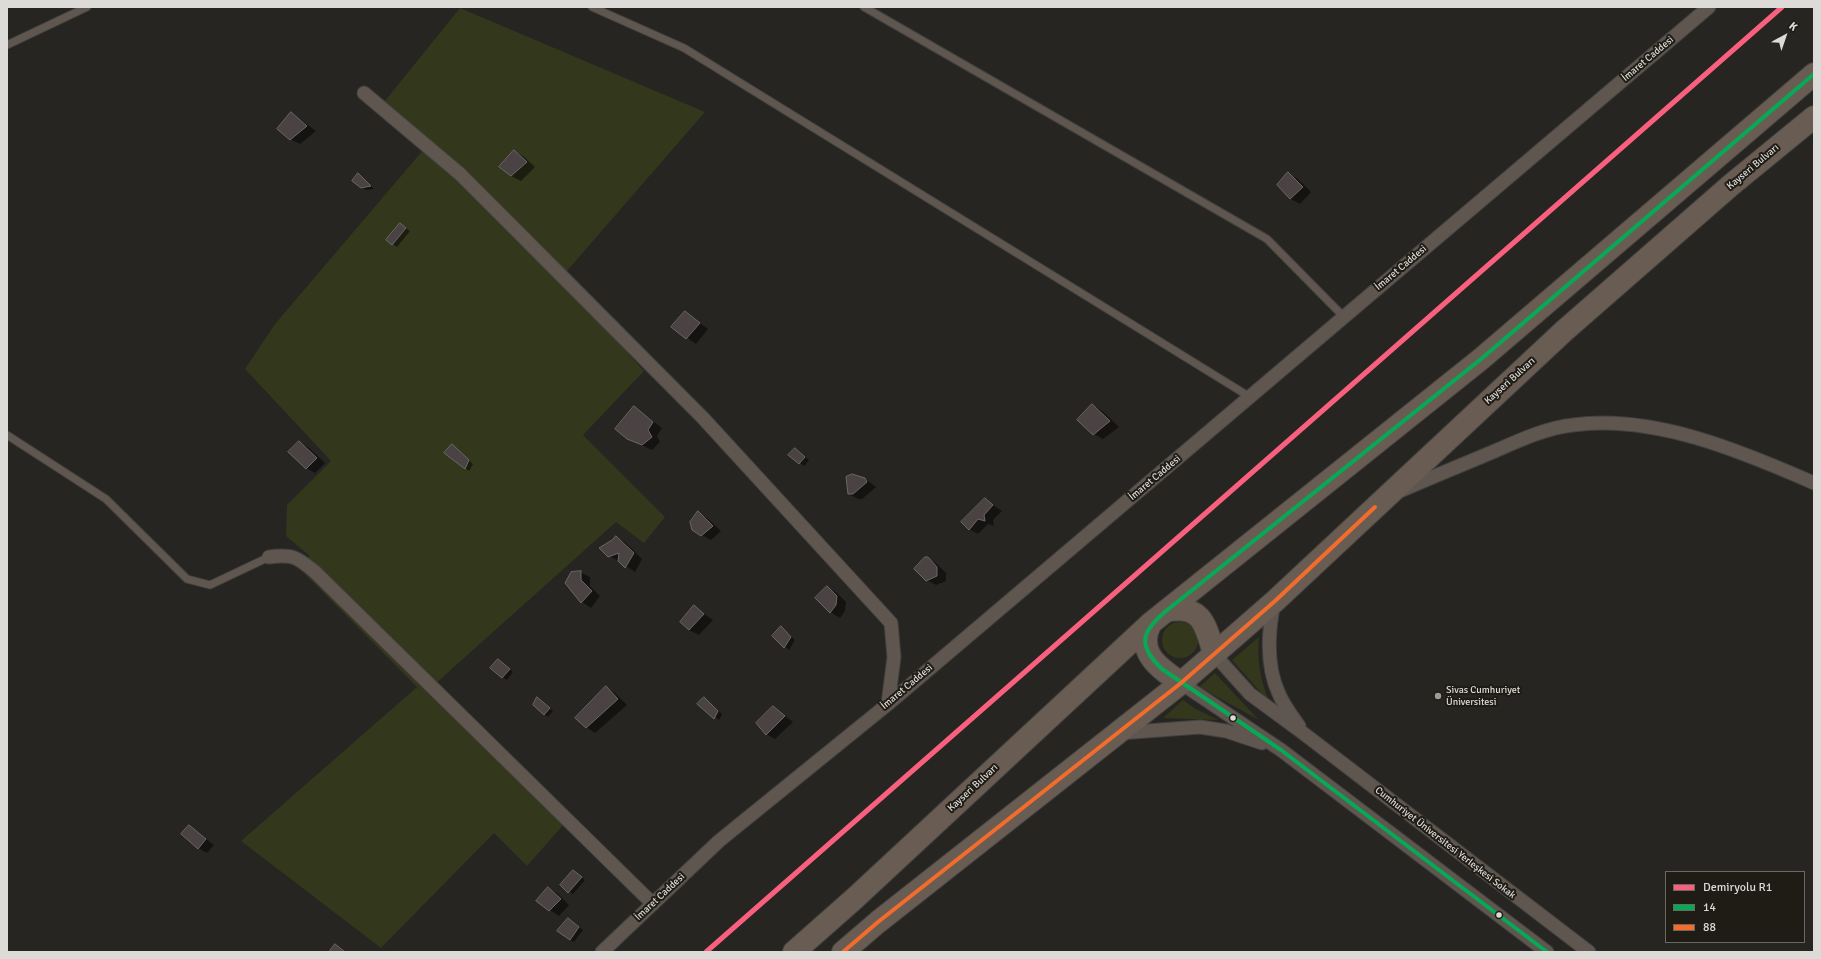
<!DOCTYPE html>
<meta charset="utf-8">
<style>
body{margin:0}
#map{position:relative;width:1821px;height:959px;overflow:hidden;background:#262521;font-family:Signika,sans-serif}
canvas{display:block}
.frame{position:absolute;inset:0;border:8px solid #dddbd7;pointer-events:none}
.legend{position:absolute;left:1665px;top:871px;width:140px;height:72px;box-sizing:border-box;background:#1f1c15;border:1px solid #6b6863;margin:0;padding:5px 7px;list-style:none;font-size:12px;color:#dddbd7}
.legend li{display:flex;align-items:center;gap:8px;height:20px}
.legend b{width:20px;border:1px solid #6b6863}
.north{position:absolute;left:1765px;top:16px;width:40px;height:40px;-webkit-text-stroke:3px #1f1c15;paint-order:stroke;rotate:40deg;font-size:11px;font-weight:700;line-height:16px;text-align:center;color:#dddbd7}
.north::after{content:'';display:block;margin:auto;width:14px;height:18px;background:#dddbd7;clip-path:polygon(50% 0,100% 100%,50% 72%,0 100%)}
</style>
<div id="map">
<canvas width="1821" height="959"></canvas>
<div class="frame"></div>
<ul class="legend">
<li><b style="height:5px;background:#f8607d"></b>Demiryolu R1</li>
<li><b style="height:5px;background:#06aa56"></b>14</li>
<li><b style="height:5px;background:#f36c2b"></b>88</li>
</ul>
<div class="north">K</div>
</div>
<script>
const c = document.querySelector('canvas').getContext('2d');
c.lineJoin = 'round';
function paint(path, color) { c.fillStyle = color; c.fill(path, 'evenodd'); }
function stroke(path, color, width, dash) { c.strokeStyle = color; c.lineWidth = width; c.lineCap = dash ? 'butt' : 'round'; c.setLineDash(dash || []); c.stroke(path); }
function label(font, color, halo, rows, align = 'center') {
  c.font = font + ' Signika,sans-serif'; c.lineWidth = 4; c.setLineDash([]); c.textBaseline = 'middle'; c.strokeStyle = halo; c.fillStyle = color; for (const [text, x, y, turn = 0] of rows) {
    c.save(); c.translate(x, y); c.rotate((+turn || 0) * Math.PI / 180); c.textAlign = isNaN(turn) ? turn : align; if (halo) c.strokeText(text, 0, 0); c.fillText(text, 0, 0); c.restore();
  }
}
paint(new Path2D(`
 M460,8l245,104 -145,167 84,92 -61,64 82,82 -21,26 -28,-21 -181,162 130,139 -38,43 -33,-33 -113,115 -140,-107 176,-154 -119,-120 12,-11 -24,-20 1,-31 44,-44 -86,-92 30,-45 149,-175 -40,-47z
 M1162 640a18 18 0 1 1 36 0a18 18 0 1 1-36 0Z
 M1259,637c-2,24 1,44 11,66l-38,-43z
 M1215,673l44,47 -60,-33z
 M1183,700l11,8 24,12 -55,-2z`), '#33371c');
paint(new Path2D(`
 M292,113l24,18 -16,13 -10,-5z
 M514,151l9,5 12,11 -14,14 -10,-5z
 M1289,174l9,5 13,13 -11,12 -9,-5 -13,-14z
 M358,175l4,2 12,12 -8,1 -5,-3z
 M404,227l6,4 -13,16 -4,-3z
 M685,312l23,17 -12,15 -23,-17z
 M1092,405l9,5 18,17 -16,12 -9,-5z
 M634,407l28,21 -5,8 3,6 -8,8 -25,-12z
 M299,442l9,5 17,16 -10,10 -9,-5z
 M452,445l21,19 -4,7 -23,-18z
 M795,449l14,11 -5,6 -14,-11z
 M864,478l12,9 -14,12h-4l-9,-5z
 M985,500l17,11 -9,9 1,6 -6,-2 -10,10 -9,-5z
 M698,512l9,6 14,13 -10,9 -9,-5z
 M616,537l9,5 17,17 -7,13 -16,-11 -10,-5 4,-15z
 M928,558l9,6 9,9v8l-10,4 -9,-5z
 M580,572l10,5v9l10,10 -9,12 -9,-6 -15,-19z
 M827,587l10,6 9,9 -1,9 -5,7 -10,-6z
 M694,607l19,13 -14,15 -10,-5 -7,-9z
 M781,628l14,12 -6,10 -16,-14z
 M502,663l11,9 -6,8 -5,-3z
 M606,687l9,6 12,12 -32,28 -9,-6z
 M537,698l16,13 -5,6 -4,-3z
 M704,698l18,16 -3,6 -20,-16z
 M773,707l20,15 -18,17 -9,-5z
 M189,826l25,19 -7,8 -9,-5z
 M573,871l12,9 -12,14 -12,-9z
 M548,888l9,5 12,12 -10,11 -9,-6z
 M568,919l15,11 -9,12 -4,-2z`), '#0007');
const building = new Path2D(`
 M291,112l16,14 -17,14 -13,-11z
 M514,150l13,12 -16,14 -12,-9z
 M1288,172l15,15 -13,12 -13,-14z
 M358,173l13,13 -10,2 -9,-7z
 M400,223l6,5 -14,17 -6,-5z
 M685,311l15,12 -14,16 -15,-12z
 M1092,404l18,17 -17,14 -16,-15z
 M634,406l19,16 -5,8 4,7 -10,8 -15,-6 -12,-10z
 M299,441l18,17 -11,11 -18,-17z
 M452,444l17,16 -4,9 -21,-16z
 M795,448l10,9 -6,7 -11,-9z
 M852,474l13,4 2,4 -14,12h-5l-2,-17z
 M985,498l8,7 -9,10 1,6 -7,-2 -9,11 -8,-8z
 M698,511l15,15 -12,10 -9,-6 -2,-8z
 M616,536l18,17 -9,15 -7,-7 1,-8 -11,4 -9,-9 13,-8z
 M925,557h3l9,10v9l-11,5 -12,-12z
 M581,571v9l11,11 -11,12 -16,-20 6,-11z
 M827,586l10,10 -1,9 -6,8 -15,-15z
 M694,605l10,9 -15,16 -9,-8z
 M781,626l10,11 -7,11 -12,-12z
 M498,659l12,10 -8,9 -12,-10z
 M606,686l12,13 -32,29 -11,-10z
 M537,697l13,11 -6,7 -11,-10z
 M704,697l14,14 -4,8 -17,-15z
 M773,706l12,10 -19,19 -10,-12z
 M189,825l17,14 -8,10 -17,-15z
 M573,870l9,7 -14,16 -8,-8z
 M548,887l13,12 -12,12 -13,-10z
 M568,918l11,9 -9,13 -13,-9z
 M335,944l10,8h-16z`);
paint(building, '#4a4243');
stroke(building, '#6a6866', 1);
const service = new Path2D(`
 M592,7l92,41 566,349
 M864,7l403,232 77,78
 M7,45l80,-38
 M7,435l99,64 81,80 23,6 59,-28`);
const minor = new Path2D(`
 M364,93l96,81 56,56 187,188 188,205 3,34 -6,47
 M1400,491c32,-14 64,-27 95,-40 25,-11 51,-23 78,-26 80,-11 168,26 241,58
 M269,557c24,-3 28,0 46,15l338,332
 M1274,603c-6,29 -8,63 5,91 5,12 13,22 20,32
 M1214,654l36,40 53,39 286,219
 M1181,683l100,67 266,202
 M1120,733l80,-6 26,4 36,12
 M602,952l117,-111 169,-137 821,-697`);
const trunk = new Path2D(`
 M1166,611c36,-8 40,15 48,43
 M1181,683c-22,-15 -46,-31 -30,-60l330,-264 333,-285
 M794,952l60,-53 297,-276
 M843,952l35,-30 303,-239 94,-82 289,-270 167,-146 83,-68`);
stroke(service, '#42413f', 9);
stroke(minor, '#42413f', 15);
stroke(trunk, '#42413f', 24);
stroke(service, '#5e564f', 7);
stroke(minor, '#5e564f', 13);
stroke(trunk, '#695d53', 22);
stroke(new Path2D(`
 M1547,952l-266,-202 -119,-81c-25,-24 -21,-37 4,-58l315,-252 333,-285`), '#06aa56', 4);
stroke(new Path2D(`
 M843,952l35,-30 303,-239 94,-82 100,-94`), '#f36c2b', 4);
stroke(new Path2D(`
 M706,952l1076,-945`), '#f8607d', 5);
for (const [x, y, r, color] of [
 [1438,696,4,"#9d9b97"],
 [1233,718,3.5,"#dddbd7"],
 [1499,915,3.5,"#dddbd7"]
]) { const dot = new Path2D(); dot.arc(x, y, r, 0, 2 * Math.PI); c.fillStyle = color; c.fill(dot); stroke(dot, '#1f1c15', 1.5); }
label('10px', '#dddbd7', '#1f1c15', [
 ["İmaret Caddesi",1648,59,-40],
 ["Kayseri Bulvarı",1753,167,-40],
 ["İmaret Caddesi",1401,268,-40],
 ["Kayseri Bulvarı",1510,381,-42],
 ["İmaret Caddesi",1155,478,-40],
 ["İmaret Caddesi",907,687,-40],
 ["Kayseri Bulvarı",973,788,-43],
 ["Cumhuriyet Üniversitesi Yerleşkesi Sokak",1445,843,38],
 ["İmaret Caddesi",660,897,-43]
]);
label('10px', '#dddbd7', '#1f1c15', [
 ["Sivas Cumhuriyet",1446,690],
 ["Üniversitesi",1446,702]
], 'left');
</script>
